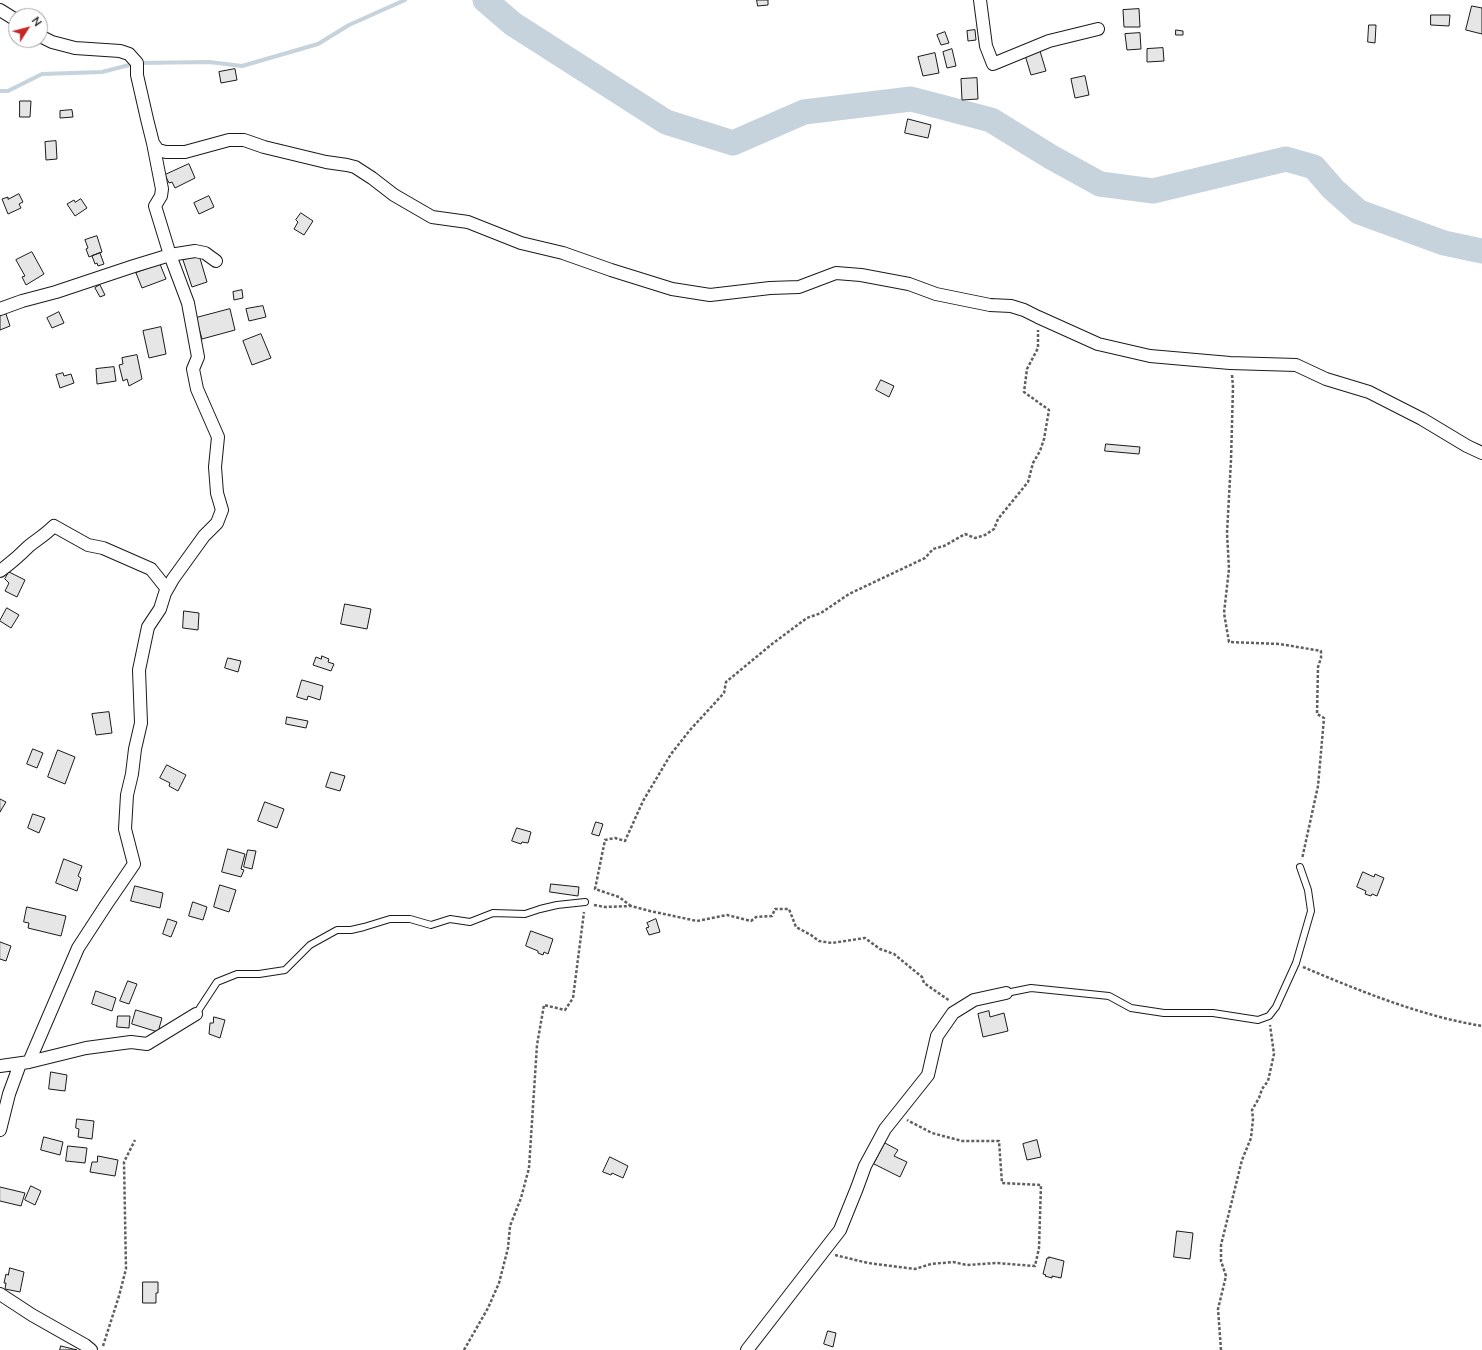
<!DOCTYPE html>
<style>
body{margin:0}
#map{position:relative;width:1482px;height:1350px;overflow:hidden;background:#fff;font-family:Mulish,sans-serif}
canvas{display:block}
.north{position:absolute;left:8px;top:8px;width:40px;height:40px;box-sizing:border-box;background:#fff;border:1px solid #a3a3a3;border-radius:50%;rotate:54deg;font-size:11px;font-weight:700;line-height:16px;text-align:center;color:#1a1a1a}
.north::after{content:'';display:block;margin:auto;width:14px;height:18px;background:#c62828;clip-path:polygon(50% 0,100% 100%,50% 72%,0 100%)}
</style>
<div id="map">
<canvas width="1482" height="1350"></canvas>
<div class="north">N</div>
</div>
<script>
const c = document.querySelector('canvas').getContext('2d');
c.lineJoin = 'round';
function stroke(path, color, width, dash) { c.strokeStyle = color; c.lineWidth = width; c.lineCap = dash ? 'butt' : 'round'; c.setLineDash(dash || []); c.stroke(path); }
function paint(path, color) { c.fillStyle = color; c.fill(path, 'evenodd'); }
stroke(new Path2D(`
 M0,91h8l34,-17 60,-2 35,-9 72,-1 33,4 76,-22 31,-19 56,-25`), '#c6d2dc', 4);
stroke(new Path2D(`
 M485,0l28,24 153,98 67,21 71,-31 107,-13 80,21 60,37 49,27 53,7 133,-32 28,8 19,22 26,23 85,31 38,8`), '#c6d2dc', 25);
const building = new Path2D(`
 M757,0h11v5l-10,1z
 M1472,6l10,2v26l-16,-4z
 M1139,9l1,18h-16l-1,-17z
 M1431,15h19l-1,11 -18,-1z
 M1369,25h7l-1,18 -7,-1z
 M975,30l1,10 -8,1 -1,-10z
 M1176,30l7,1v4h-7z
 M945,32l4,11 -8,2 -4,-10z
 M1140,33l1,16 -14,1 -2,-16z
 M1163,48l1,13 -17,1v-13z
 M952,49l4,17 -9,2 -4,-16z
 M1040,51l6,20 -15,4 -6,-20z
 M935,53l4,20 -16,3 -5,-19z
 M235,69l2,11 -16,3 -2,-11z
 M1085,76l4,19 -14,3 -4,-19z
 M977,78l1,21 -16,1 -1,-21z
 M20,101h11l-1,16h-10z
 M72,110l1,7 -13,1v-7z
 M908,119l23,6 -3,13 -23,-5z
 M56,141l1,18 -11,1 -1,-18z
 M189,164l6,14 -20,10 -3,-6 -3,1 -4,-8z
 M19,194l4,8 -4,2 2,4 -13,6 -6,-15 6,-2v2z
 M209,196l5,11 -15,7 -5,-11z
 M81,199l6,9 -12,8 -8,-12 7,-4 1,2z
 M301,213l12,8 -9,14 -10,-6 4,-7 -2,-2z
 M97,236l5,16 -13,5 -3,-8 2,-1 -3,-8z
 M32,252l12,22 -18,11 -4,-8 3,-1 -9,-16z
 M100,253l4,11 -6,2 -1,-3 -2,1 -3,-8z
 M199,255l8,27 -15,5 -9,-27z
 M160,264l6,15 -24,9 -6,-15z
 M100,285l5,10 -5,2 -5,-9z
 M242,290l1,8 -9,2 -1,-8z
 M263,306l3,11 -17,4 -3,-12z
 M230,309l5,21 -33,9 -6,-21z
 M59,312l5,11 -12,5 -5,-10z
 M6,314l4,12 -10,4v-14z
 M161,327l5,27 -17,4 -6,-27z
 M261,334l10,24 -19,7 -9,-24z
 M137,355l5,24 -13,7 -2,-7 -4,2 -4,-16 4,-1 -1,-6z
 M114,367l2,14 -19,3 -1,-15z
 M63,373l1,3 7,-2 3,9 -14,5 -4,-13z
 M881,380l13,6 -5,11 -13,-7z
 M1106,444l34,3 -1,7 -34,-3z
 M9,572l16,8 -8,17 -12,-6 4,-8 -4,-4z
 M345,604l26,5 -4,20 -26,-5z
 M7,608l12,7 -8,13 -11,-7z
 M184,611l15,2 -1,17 -15,-2z
 M322,656l7,3 -1,3 6,2 -3,7 -18,-6 3,-8 5,2z
 M228,658l13,3 -3,11 -13,-4z
 M302,680l21,6 -3,14 -12,-4 -1,4 -10,-3z
 M109,712l3,21 -16,2 -4,-21z
 M287,717l21,4 -2,7 -20,-4z
 M33,749l10,4 -6,15 -10,-4z
 M58,750l17,7 -10,27 -17,-7z
 M167,765l19,10 -8,16 -9,-5 1,-3 -10,-5z
 M331,772l14,4 -5,15 -14,-4z
 M0,799l6,3 -6,10z
 M265,802l19,7 -7,19 -19,-7z
 M33,814l12,4 -6,15 -11,-5z
 M596,822l7,2 -4,12 -7,-2z
 M517,828l14,4 -3,11 -6,-1 -1,2 -9,-3z
 M228,849l17,5 -4,15 3,1 -3,7 -19,-5z
 M248,850l8,1 -4,18 -8,-2z
 M64,859l18,7 -4,10 3,2 -4,13 -21,-8z
 M1363,872l11,5 1,-3 9,4 -7,18 -5,-2 -1,2 -6,-2 1,-3 -9,-4z
 M551,884l28,3 -1,9 -28,-4z
 M220,885l16,5 -7,22 -15,-5z
 M135,886l28,7 -3,15 -29,-7z
 M193,902l14,5 -4,13 -14,-4z
 M27,907l39,9 -5,20 -33,-8 1,-5 -5,-1z
 M168,919l9,3 -6,15 -8,-3z
 M656,919l4,13 -11,3 -3,-7 3,-1 -2,-4z
 M531,931l22,8 -5,15 -4,-2 -1,3 -5,-2v-2l-12,-5z
 M0,942l11,4 -5,15 -6,-2z
 M128,981l9,3 -8,20 -9,-3z
 M96,991l20,7 -4,13 -20,-7z
 M136,1010l26,8 -4,14 -26,-8z
 M989,1011l1,6 14,-4 4,18 -25,6 -5,-23z
 M118,1016h12l-1,12 -12,-1z
 M214,1017l11,3 -5,18 -11,-4 1,-11h3z
 M51,1072l16,3 -2,16 -16,-2z
 M77,1119l17,2 -2,18 -14,-2 1,-8 -3,-1z
 M44,1137l19,5 -3,13 -19,-5z
 M1037,1140l4,17 -14,3 -4,-16z
 M885,1143l13,7 -4,6 13,6 -7,15 -26,-13z
 M68,1146l19,2 -2,15 -19,-2z
 M98,1156l20,4 -3,16 -25,-4 2,-10h5z
 M610,1157l18,9 -5,12 -11,-5 -1,2 -8,-3z
 M31,1186l10,5 -6,14 -10,-5z
 M0,1187l25,6 -4,13 -21,-5z
 M1177,1231l16,2 -3,26 -16,-2z
 M1049,1257l15,4 -3,17 -9,-2v2l-7,-2 1,-1 -3,-1 4,-16h2z
 M10,1268l14,4 -4,20 -15,-3 1,-6h-2l2,-9 2,1z
 M143,1282h15v11h-2v10h-13z
 M828,1331l8,2 -3,14 -9,-3z
 M61,1346l16,4h-17z`);
paint(building, '#e6e6e6');
stroke(building, '#1a1a1a', 1);
const lane = new Path2D(`
 M1006,993l25,-5 78,8 22,12 33,5h49l45,7 11,-4 7,-9 20,-44 15,-52 -3,-21 -8,-23
 M196,1014l21,-32 20,-8h22l26,-4 25,-25 27,-15h14l13,-3 26,-8h20l21,6 19,-6 20,3 23,-9 32,1 15,-5 17,-4 28,-3`);
const street = new Path2D(`
 M980,0l6,46 7,18 56,-23 49,-12
 M0,10l16,10
 M40,36l12,6 23,6 45,3 9,3 8,9v12l10,44 6,24 5,7 8,2h19l44,-12h15l20,7 62,15 21,3 8,2 17,11 22,17 38,22 36,5 53,21 42,10 48,17 61,19 38,6 60,-7 29,-1 37,-14 25,2 48,9 27,10 54,11 21,1 13,4 14,7 60,27 52,12 80,7 66,2 30,14 43,13 53,27 45,27 15,7
 M0,309l22,-8 34,-9 78,-26 36,-11 25,-4 10,2 11,8
 M0,571c11,-8 20,-16 29,-25 9,-7 17,-12 25,-20l34,19 15,3 48,21 16,20
 M29,1062l49,-114 28,-43 28,-41 -9,-35 2,-34 5,-21 3,-25 6,-26 -2,-53 9,-43 12,-18 5,-16 8,-14 31,-43 13,-13 5,-13 -5,-17 -2,-26 3,-30 -21,-48 -4,-20 5,-12 -10,-54 -18,-48 -15,-49 6,-10 1,-7 -9,-46
 M0,1066l29,-4 57,-14 45,-6 16,2 49,-30
 M0,1130l9,-36 11,-30
 M0,1294l32,21 53,30 6,5
 M747,1350l93,-120 17,-42 8,-22 20,-37 43,-54 9,-39 16,-23 21,-13 32,-7`);
stroke(lane, '#1a1a1a', 8);
stroke(street, '#1a1a1a', 14);
stroke(new Path2D(`
 M1232,375l1,12 -2,73 -4,73 2,36 -5,44 5,29 51,2 41,7v7l-3,9 -1,47 7,4 -6,68 -16,73
 M594,905l11,2 26,-1 19,5 47,10 30,-6 24,6 5,-4 16,-1 3,-7h14l7,18 15,8 8,6 13,2 33,-5 15,11 14,5 28,23 2,6 26,18
 M631,906l-12,-9 -24,-8 10,-49 10,-2 10,3 18,-40 28,-47 19,-24 34,-37 2,-11 46,-38 35,-26 14,-5 28,-19 76,-36 8,-9 11,-3 21,-12 10,4 10,-3 9,-6 4,-10 30,-37 5,-19 7,-12 4,-12 5,-29 -25,-18 3,-23 11,-21v-18
 M1303,967c57,24 118,49 179,59
 M835,1255l33,8 47,6 16,-5 22,-2 14,3 29,-2 39,3 4,-18 2,-63 -39,-2 -3,-42h-37l-30,-8 -25,-13
 M103,1346l16,-50 7,-27 -2,-107 11,-22
 M464,1350l24,-42 11,-25 9,-35 2,-22 11,-28 8,-30 8,-123 7,-40 21,5 8,-12 11,-86
 M1221,1350l-3,-41 8,-33 -5,-15v-16l21,-85 9,-22 2,-19 -1,-9 7,-12 3,-9 6,-8 6,-27 -4,-29`), '#5f5f5f', 2.5, [3, 2]);
stroke(lane, '#fff', 6);
stroke(street, '#fff', 12);
</script>
